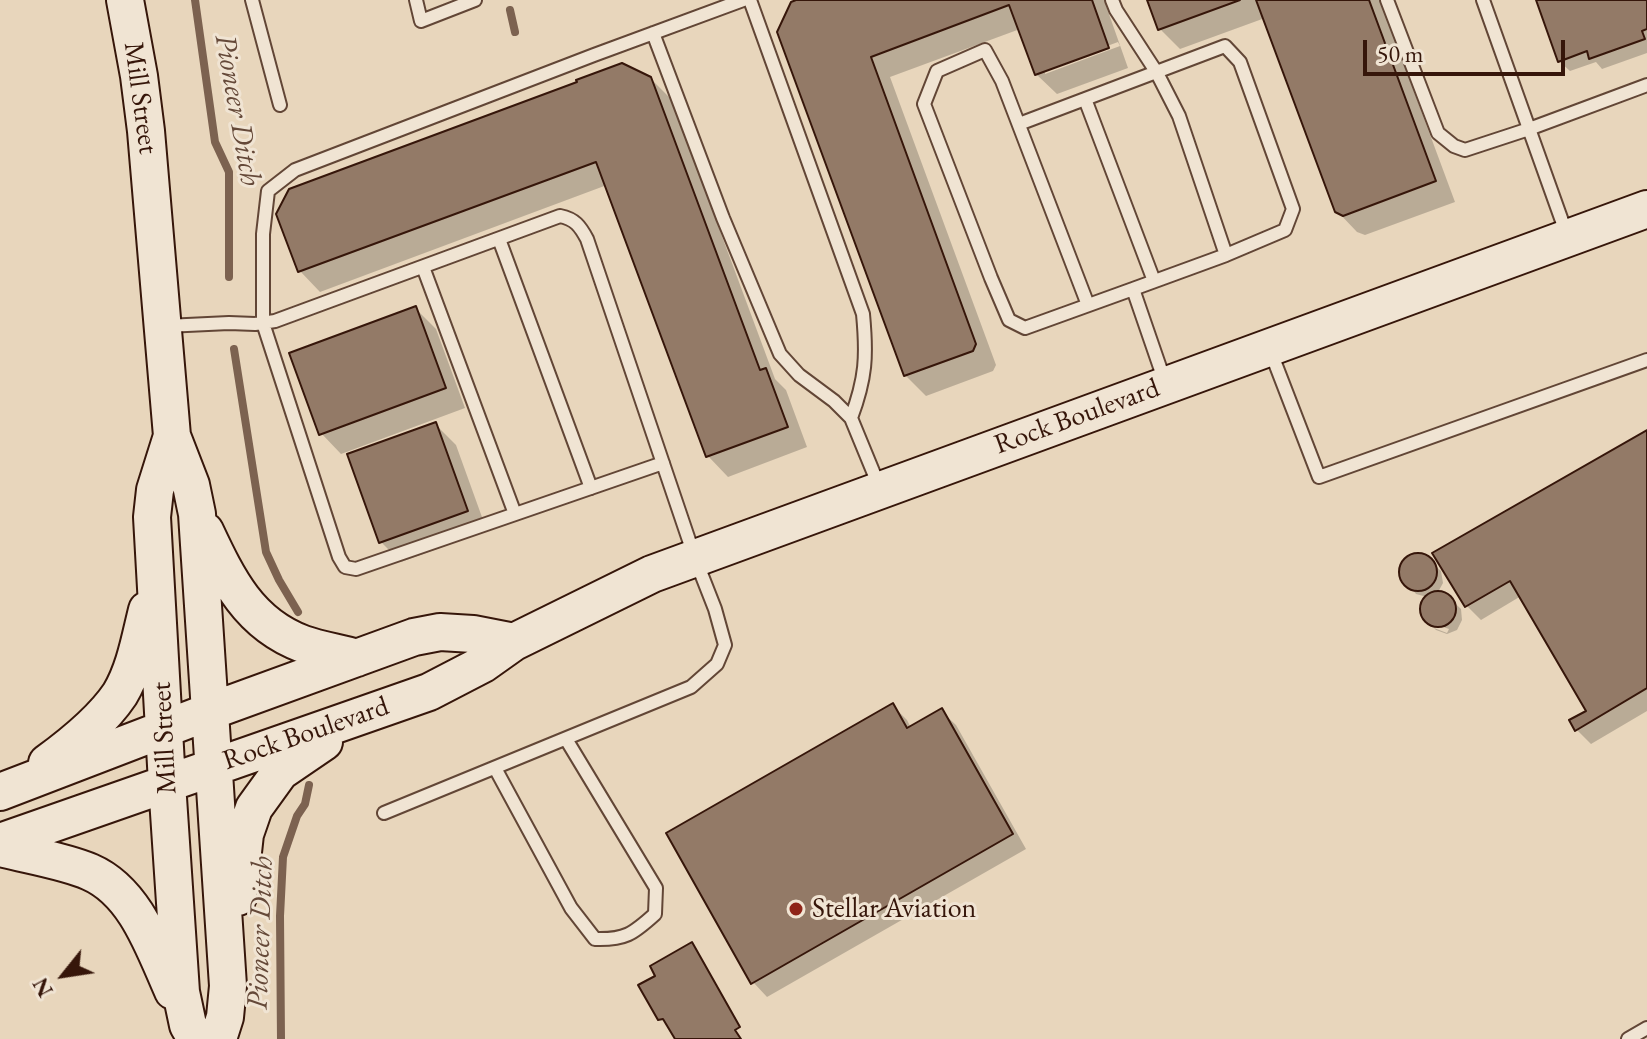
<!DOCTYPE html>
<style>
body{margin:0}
#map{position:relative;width:1647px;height:1039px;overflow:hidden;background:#e8d6bc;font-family:"EB Garamond",serif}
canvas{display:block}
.north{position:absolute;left:24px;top:935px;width:80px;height:80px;-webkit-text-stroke:6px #f0e4d3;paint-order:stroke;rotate:240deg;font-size:22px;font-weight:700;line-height:32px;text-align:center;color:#36160a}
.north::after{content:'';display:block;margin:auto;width:28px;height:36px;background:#36160a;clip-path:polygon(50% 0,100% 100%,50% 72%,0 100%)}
.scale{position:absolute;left:1363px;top:40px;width:202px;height:36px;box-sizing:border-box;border:4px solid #36160a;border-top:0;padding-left:10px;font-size:24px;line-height:28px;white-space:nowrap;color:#36160a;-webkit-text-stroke:6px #f0e4d3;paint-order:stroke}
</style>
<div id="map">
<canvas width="1647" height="1039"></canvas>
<div class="north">N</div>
<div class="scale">50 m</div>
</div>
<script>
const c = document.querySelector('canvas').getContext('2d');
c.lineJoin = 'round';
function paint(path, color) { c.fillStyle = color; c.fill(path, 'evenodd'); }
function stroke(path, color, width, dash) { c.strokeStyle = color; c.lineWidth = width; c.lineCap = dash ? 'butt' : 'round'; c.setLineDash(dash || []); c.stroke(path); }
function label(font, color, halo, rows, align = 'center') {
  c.font = font + ' "EB Garamond",serif'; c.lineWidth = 6; c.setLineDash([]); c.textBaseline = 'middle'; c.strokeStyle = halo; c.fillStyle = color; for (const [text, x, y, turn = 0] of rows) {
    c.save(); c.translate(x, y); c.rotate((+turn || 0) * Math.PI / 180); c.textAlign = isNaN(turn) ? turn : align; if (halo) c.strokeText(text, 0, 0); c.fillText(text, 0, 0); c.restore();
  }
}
paint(new Path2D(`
 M802,0h302l24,68 -71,26 -21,-20 -16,-45 -130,48 106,288 -3,6 -67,25 -21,-21zM1118,42l2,4 -75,28v-5z
 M1149,0h231l75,202 -90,33 -8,-3 -20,-21 -72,-193 -85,31 -20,-20z
 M1538,0h109v53l-45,16 -6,-7 -26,9 -11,-10z
 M650,78l21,21 104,280 11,11 21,57 -79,30 -20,-21 -101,-271 -287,107 -20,-21z
 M416,309l20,20 29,79 -124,46 -20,-21z
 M435,424l21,21 31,86 -86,31 -20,-20z
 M1647,432v279l-56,33 -14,-14 -5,-9 16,-9 -67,-116 -40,24 -14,-14z
 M1414,555l10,1 17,15 2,12 -6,11h8l16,15 1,11 -5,10 -10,4 -11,-4 -2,-2 13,5 2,-4 -20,-7 -6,-9 -1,-5 5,-11 -11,-3 -14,-18v-10l2,-5z
 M893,706l14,14 4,8 30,-17 15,14 70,124 -259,148 -14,-15z`), '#0003');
stroke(new Path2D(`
 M195,0l20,142 14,30v105
 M510,10l5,22
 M234,349l32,203 13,28 19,32
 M281,1039l-1,-123 3,-59 14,-41 8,-12 4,-19`), '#7c6250', 8);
const building = new Path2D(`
 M796,0h296l17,48 -74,27 -26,-70 -138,52 105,287 -3,7 -69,25 -127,-344 14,-30z
 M1147,0h93l-82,30z
 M1256,0h113l67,181 -93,35 -8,-4z
 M1536,0h111v29l-5,2 3,8 -56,20 -2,-8 -29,11z
 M622,63l29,14 109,293 6,-2 22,59 -82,30 -110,-295 -298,110 -22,-58 13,-25 288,-107 -1,-2z
 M416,306l30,82 -127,47 -30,-82z
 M436,422l32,89 -89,32 -32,-89z
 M1647,430v258l-72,43 -6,-11 17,-9 -76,-130 -45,26 -33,-54z
 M1399 572a19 19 0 1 1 38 0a19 19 0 1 1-38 0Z
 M1420 609a18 18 0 1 1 36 0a18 18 0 1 1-36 0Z
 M893,703l14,25 35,-20 71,126 -262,150 -85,-151z
 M692,942l48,85 -5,3 6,9h-66l-12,-20 -5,1 -20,-35 17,-9 -5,-10z`);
paint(building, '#937a67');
stroke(building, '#36160a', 2);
const service = new Path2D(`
 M252,0l28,105
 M416,0l5,21 54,-21
 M750,0l113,314c4,42 3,64 -12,104
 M1112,0l4,10 41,63 22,43 47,139 -93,34 32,93
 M1387,0l51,133 16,13 11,4 64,-21 118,-44
 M1483,0l84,235
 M653,33l70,185 57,136 19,21 35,26 17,17 28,68
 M1085,99l69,182
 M1019,124l206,-78 15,16 53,147 -8,21 -59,25
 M499,239l92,249
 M423,267l92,247
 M1088,305l-86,-224 -17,-31 -48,21 -13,33 67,174 18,42 16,8 108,-39
 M166,326l63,-3 26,1 20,-3 285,-105c15,3 20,10 27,23l108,319 20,51 10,36 -8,19 -26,23 -307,126
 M1270,350l49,127 328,-117
 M663,463l-307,106 -11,-2 -6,-10 -76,-234v-89l5,-43 27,-21 299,-115 149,-55
 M495,768l76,140 24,31c30,1 38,-5 60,-25l1,-26 -90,-149
 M1628,1039l19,-11`);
const secondary = new Path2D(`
 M125,0l14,76 7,55 26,305 19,49 6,29 31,472 -3,31 -7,22
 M172,436l-17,54 -3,27 15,266 14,209 7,33 8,14
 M205,531c23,49 44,93 98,113 17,6 37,9 54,14
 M47,763c26,-19 55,-42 73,-69 15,-25 20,-56 27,-84
 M0,792l211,-81 203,-74 26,-5 33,2 41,8
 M0,842l429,-150 54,-28 31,-22 138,-68 995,-365
 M0,848c27,7 65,13 90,24 46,20 64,77 83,119
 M238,897l7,-63 9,-26 26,-36 44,-30`);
stroke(service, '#624636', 16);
stroke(secondary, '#36160a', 40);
stroke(service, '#f0e4d3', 12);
stroke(secondary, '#f0e4d3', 36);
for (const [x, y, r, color] of [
 [796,909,8,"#8f2418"]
]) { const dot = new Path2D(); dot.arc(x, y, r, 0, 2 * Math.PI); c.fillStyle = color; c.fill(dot); stroke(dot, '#f0e4d3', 3); }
label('28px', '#36160a', '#f0e4d3', [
 ["Mill Street",140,98,82],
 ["Rock Boulevard",1077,417,-20],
 ["Rock Boulevard",306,734,-19],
 ["Mill Street",165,738,-93]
]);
label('28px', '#36160a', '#f0e4d3', [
 ["Stellar Aviation",812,909]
], 'left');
label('italic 30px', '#654939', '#f0e4d3', [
 ["Pioneer Ditch",237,110,80],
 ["Pioneer Ditch",261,933,-88]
]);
</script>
